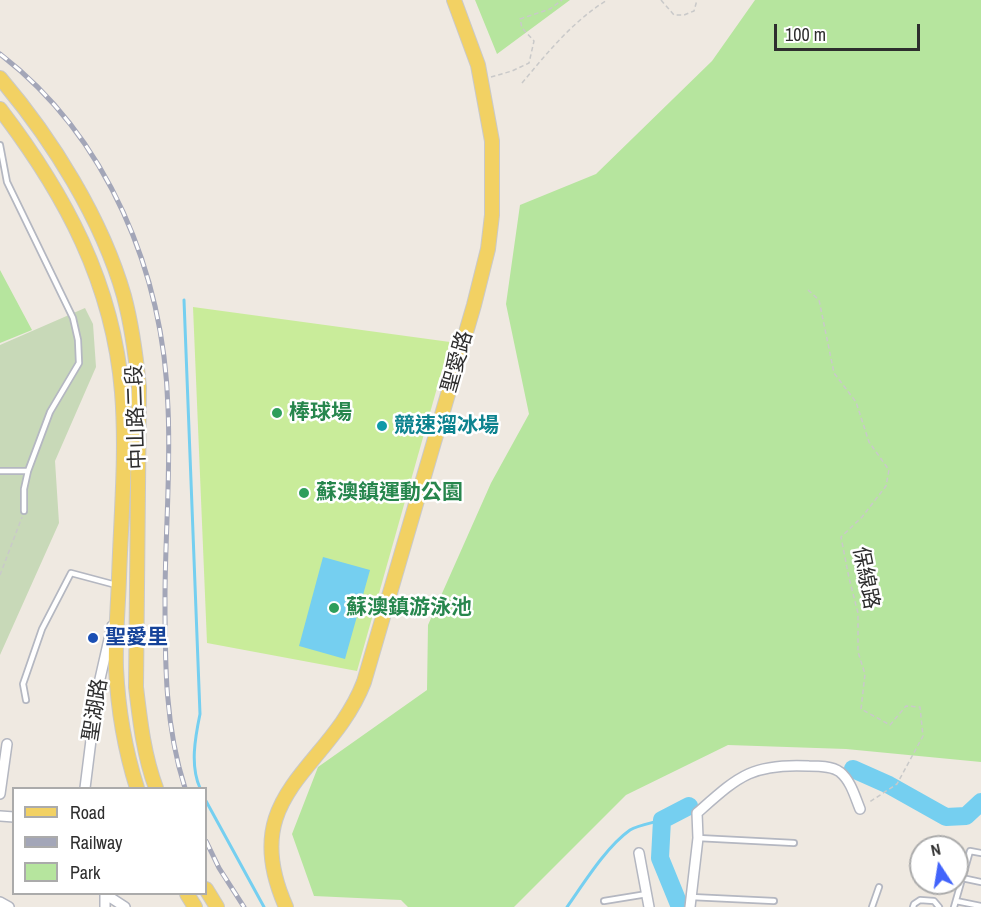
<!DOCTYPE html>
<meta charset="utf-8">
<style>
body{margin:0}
#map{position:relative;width:981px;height:907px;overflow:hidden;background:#efe9e1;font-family:"Archivo Narrow",sans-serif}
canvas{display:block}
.legend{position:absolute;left:12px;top:787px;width:195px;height:108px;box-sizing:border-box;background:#fff;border:2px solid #ababab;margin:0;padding:8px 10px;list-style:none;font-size:18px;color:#2e2e2e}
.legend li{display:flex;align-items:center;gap:12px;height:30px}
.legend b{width:30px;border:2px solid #ababab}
.north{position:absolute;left:909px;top:835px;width:60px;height:60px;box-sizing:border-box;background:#fff;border:2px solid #ababab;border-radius:50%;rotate:348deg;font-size:16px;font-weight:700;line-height:24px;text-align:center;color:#2e2e2e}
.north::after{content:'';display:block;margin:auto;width:21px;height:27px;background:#4264fb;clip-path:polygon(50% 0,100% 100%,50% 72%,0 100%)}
.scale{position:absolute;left:774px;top:24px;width:146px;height:27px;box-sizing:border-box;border:3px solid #2e2e2e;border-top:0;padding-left:8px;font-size:18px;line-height:21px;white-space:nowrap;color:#2e2e2e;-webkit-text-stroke:4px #fff;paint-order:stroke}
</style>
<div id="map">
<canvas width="981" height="907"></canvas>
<ul class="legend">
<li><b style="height:8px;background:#f2d163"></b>Road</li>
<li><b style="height:8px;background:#a3a6b8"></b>Railway</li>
<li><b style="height:16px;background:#b6e59e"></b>Park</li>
</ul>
<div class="north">N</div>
<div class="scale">100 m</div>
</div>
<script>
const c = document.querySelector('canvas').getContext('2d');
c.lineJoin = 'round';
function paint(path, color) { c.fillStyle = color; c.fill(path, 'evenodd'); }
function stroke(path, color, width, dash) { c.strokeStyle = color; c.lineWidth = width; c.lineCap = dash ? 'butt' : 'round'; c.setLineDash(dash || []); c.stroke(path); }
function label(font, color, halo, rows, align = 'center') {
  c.font = font + ' "Archivo Narrow","Noto Sans TC",sans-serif'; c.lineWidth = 5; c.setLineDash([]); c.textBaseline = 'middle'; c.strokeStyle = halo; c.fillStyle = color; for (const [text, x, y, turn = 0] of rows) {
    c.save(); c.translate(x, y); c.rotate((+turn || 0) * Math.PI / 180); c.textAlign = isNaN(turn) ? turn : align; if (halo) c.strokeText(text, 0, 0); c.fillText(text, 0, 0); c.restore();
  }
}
paint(new Path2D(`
 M475,0h95l-73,54z
 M755,0h226v762l-135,-13 -118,-4 -102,50 -112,112h-106l-7,-7 -87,-4 -22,-62 26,-67 109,-77 1,-65 63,-142 38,-69 -23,-110 14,-99 76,-31 116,-113z
 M0,270l32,60 -32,13z`), '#b6e59e');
paint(new Path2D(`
 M85,308l8,16 3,43 -41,94 4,62 -59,132v-310z`), '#c8d9b8');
paint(new Path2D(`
 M193,307l257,35 -93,329 -150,-28z`), '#c9ec9a');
paint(new Path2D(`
 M323,557l47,13 -25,89 -46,-13z`), '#75cff0');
stroke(new Path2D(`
 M184,300l16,414c-5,24 -10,52 0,74
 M206,801l58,106
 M567,907c17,-24 39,-60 63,-77 8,-5 22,-7 32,-10`), '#75cff0', 3);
stroke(new Path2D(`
 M853,769l36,16 57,32 20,-1 15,-14
 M680,907l-20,-49 2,-38 27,-14`), '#75cff0', 18);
const lane = new Path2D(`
 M0,145l7,37 66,136 5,22 1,23 -29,49 -22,59 -4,18v22
 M0,471h28
 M26,700l-3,-16 19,-55 29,-56 45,12
 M698,838l96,5
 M962,878l19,4
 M691,897l83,4
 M604,901l43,-7
 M956,901l25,5
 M872,907l7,-20
 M913,907l1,-3 6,-4 14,1 5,6
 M954,907l16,-56 11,2`);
const street = new Path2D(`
 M85,788l12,-96 15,-66
 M0,794l7,-50
 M0,816l14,1
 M639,853l10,54
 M105,894l20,13
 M105,894v13
 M0,902l9,5
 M690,907l8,-69 -1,-25c41,-36 54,-50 112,-47 9,0 23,0 31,6 11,9 15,25 20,37`);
const primary = new Path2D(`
 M0,78c52,61 102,141 124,218 8,30 12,61 15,91l-3,300c4,34 8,69 20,101
 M0,109c65,85 113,174 122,283 5,61 -1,124 -3,186 -1,30 -4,60 -3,90 2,41 9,82 21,120
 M206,889l11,18
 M187,894l8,13
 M286,907c-51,-114 44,-137 78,-225l110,-377 14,-56 4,-34v-74l-14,-76 -24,-65`);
stroke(lane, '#b4b7c1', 8);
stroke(street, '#b4b7c1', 12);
stroke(primary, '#c9c9c9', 16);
stroke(new Path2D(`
 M661,0l13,15h10l10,-4 3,-11
 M491,77l21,-6 17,-8 5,-22 -12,-13 -2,-9 30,-10 12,-9
 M522,83c26,-31 50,-61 85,-83
 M808,290l11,10 15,73 22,29 13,40 20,28 -3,16 -24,31 -21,20 8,41 9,35v39l7,22 -4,35 29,16 16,-19 14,1 3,29 -26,48 -29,19
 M0,575l22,-58`), '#c9c9c9', 1.5, [4.5, 3]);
stroke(lane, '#fff', 4.5);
stroke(street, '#fff', 9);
stroke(primary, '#f2d163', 14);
const rail = new Path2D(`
 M0,54c108,83 164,220 168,354 3,64 -3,128 -3,191 0,65 0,127 20,189
 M206,841l13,27 25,39`);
stroke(rail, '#a3a6b8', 5);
stroke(rail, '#fff', 3, [9]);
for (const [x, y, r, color] of [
 [277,413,6,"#2e9e5b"],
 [382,426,6,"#0f9aa8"],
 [304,493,6,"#2e9e5b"],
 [334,608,6,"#2e9e5b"],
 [93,638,6,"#1a4fb4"]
]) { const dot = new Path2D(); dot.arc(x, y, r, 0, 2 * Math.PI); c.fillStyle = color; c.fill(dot); stroke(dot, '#fff', 2); }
label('21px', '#2e2e2e', '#fff', [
 ["聖愛路",458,362,-74],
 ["中山路二段",137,417,-92],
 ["保線路",865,578,79],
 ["聖湖路",96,710,-81]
]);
label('bold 21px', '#27864d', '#fff', [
 ["棒球場",289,413],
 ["蘇澳鎮運動公園",316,493],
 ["蘇澳鎮游泳池",346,608]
], 'left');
label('bold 21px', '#0d838f', '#fff', [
 ["競速溜冰場",394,426]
], 'left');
label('bold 21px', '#164399', '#fff', [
 ["聖愛里",105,638]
], 'left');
</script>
